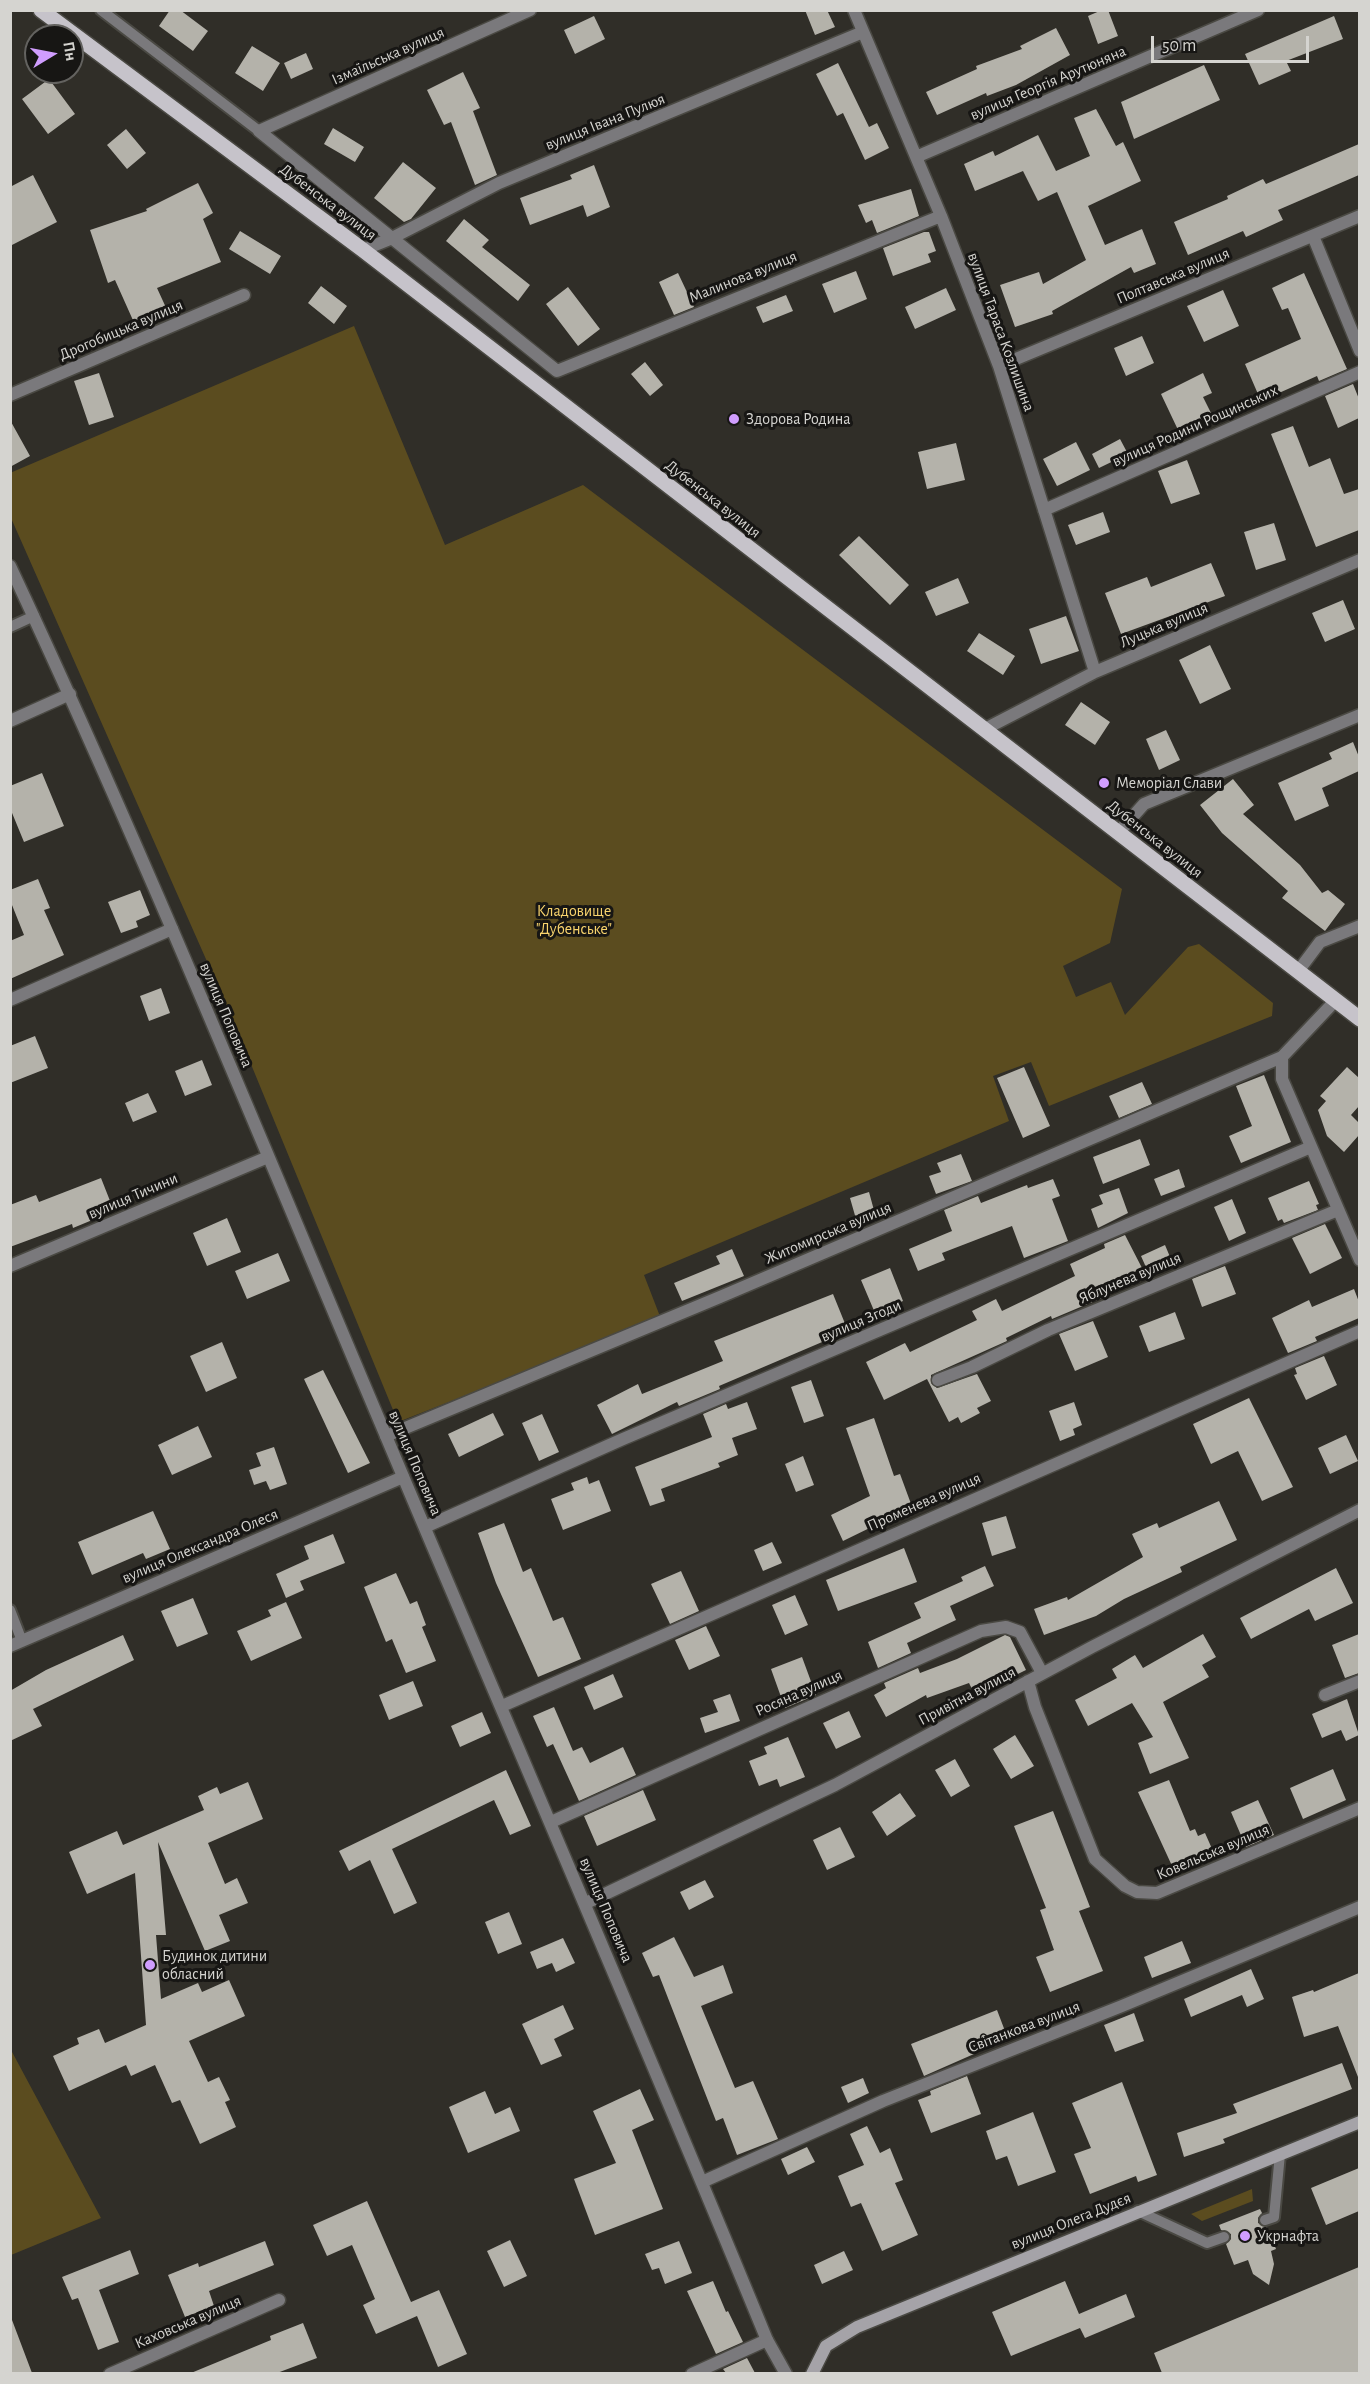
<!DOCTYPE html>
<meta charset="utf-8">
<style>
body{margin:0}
#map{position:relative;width:1370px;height:2384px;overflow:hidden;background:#302e28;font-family:"Alegreya Sans",sans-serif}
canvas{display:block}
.frame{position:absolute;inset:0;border:12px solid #d5d4d0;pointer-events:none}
.north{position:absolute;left:24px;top:24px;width:60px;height:60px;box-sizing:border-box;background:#171614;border:2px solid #63625f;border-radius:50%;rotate:80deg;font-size:16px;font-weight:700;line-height:24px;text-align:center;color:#d5d4d0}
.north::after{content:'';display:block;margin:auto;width:21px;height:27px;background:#d09dfe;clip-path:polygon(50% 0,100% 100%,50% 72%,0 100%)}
.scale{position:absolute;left:1151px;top:36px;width:158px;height:27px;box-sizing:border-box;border:3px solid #d5d4d0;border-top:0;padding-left:8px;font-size:18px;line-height:21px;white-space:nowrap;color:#d5d4d0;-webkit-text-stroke:4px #171614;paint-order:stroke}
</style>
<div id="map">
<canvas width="1370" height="2384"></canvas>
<div class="frame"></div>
<div class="north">Пн</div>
<div class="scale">50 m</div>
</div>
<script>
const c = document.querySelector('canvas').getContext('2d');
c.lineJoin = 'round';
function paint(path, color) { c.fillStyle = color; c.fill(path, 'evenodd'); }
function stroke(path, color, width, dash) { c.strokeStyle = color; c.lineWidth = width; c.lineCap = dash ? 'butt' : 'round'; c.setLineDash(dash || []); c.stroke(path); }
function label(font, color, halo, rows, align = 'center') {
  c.font = font + ' "Alegreya Sans",sans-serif'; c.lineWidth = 6; c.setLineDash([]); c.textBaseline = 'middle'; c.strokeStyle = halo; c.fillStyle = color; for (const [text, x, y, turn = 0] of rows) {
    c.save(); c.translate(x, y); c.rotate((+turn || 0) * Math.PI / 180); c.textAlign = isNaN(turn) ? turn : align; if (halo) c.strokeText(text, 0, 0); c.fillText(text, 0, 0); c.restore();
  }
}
paint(new Path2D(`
 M354,326l91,219 138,-60 539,404 -12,54 -47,23 13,31 35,-15 14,33 63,-68 11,-3 74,59 -1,13 -223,90 -18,-44 -38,14 16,45 -365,154 17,44 -263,103 -166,-404 -221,-500 -1,-45z
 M11,2050l90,168 -90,37h-1z
 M1252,2189l1,12 -51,20 -11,-7z`), '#5b4c1f');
paint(new Path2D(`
 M170,10h10l28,21 -15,20 -34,-25z
 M805,10h22l8,17 -20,8z
 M1102,10h6l10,26 -20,8 -10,-28z
 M594,16l11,23 -30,15 -11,-24z
 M1334,16l9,23 -57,22 5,10 -32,14 -14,-31z
 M1056,28l14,27 -54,30 -29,11 -1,-3 -49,22 -11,-23 51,-23 -1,-3 46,-17 -2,-3z
 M252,46l28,17 -17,28 -28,-18z
 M306,53l7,16 -22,10 -7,-16z
 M838,63l31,64 8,-4 12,25 -24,12 -22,-47 -6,3 -21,-42z
 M1204,65l16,35 -86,39 -13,-37z
 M463,72l17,36 -7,3 24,64 -22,10 -24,-63 -7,3 -17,-35z
 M49,79l26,35 -27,20 -26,-35z
 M1096,109l20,37 7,-4 18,39 -53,25 17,39 37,-16 14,35 -22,9 -3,-6 -79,44 1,3 -38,13 -15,-42 39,-13 4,12 43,-24 -29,-68 -19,9 -15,-30 -48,20 -11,-27 29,-13 2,5 43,-21 18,36 34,-15 -16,-38z
 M333,128l31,19 -9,15 -31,-18z
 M126,129l20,24 -19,16 -20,-24z
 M1359,144v31l-81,35 5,10 -37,17 -3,-6 -55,24 -14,-33 54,-23 -1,-3 36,-17 3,5z
 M403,162l33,26 -25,31 -7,3 -30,-24z
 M594,165l16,42 -23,10 -4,-12 -53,20 -10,-27 52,-19 -2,-4z
 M33,175l24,47 -47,24v-59z
 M198,183l15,30 -10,6 18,43 -64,26 11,24 -32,15 -21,-47 -7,3 -18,-53 57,-19 -1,-2z
 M911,189l8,27 -42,17 -5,-13 -6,3 -8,-18z
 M464,219l25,21 -7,7 48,38 -12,16 -72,-60z
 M240,231l41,25 -11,18 -41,-25z
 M924,232h5l7,19 -8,3 3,8 -38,14 -10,-28z
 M856,271l11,28 -33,14 -12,-29z
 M678,273l16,34 -20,8 -15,-33z
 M1304,273l43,96 -28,12 -2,-5 -56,25 -16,-37 56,-25 -13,-31 -6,2 -10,-22z
 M321,286l26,20 -13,18 -26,-21z
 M568,287l32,42 -22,17 -32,-42z
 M946,288l10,22 -41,19 -10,-22z
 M1223,290l16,36 -35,16 -17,-36z
 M786,295l7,16 -30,12 -7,-16z
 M1142,336l12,27 -28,13 -12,-28z
 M645,362l18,23 -13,11 -19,-22z
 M99,373l15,44 -25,8 -15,-44z
 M1203,373l9,20 -9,4 9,18 -33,17 -18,-38z
 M1353,384l6,15v19l-21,10 -13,-32z
 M10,420l20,36 -20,11z
 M1293,426l16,41 21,-9 14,36 15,-5v41l-43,17 -45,-113z
 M1120,439l8,15 -29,14 -7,-14z
 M1076,442l14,28 -33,16 -14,-27z
 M956,443l9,37 -38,9 -9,-37z
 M1187,460l13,34 -29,10 -13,-33z
 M1103,512l7,20 -34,13 -8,-20z
 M1274,523l12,37 -30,10 -12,-38z
 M859,536l50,49 -19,20 -51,-50z
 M1211,563l14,33 -104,38 -16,-41 42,-16 4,10z
 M958,578l11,25 -33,13 -11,-24z
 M1343,600l12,29 -30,13 -13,-29z
 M1066,616l13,35 -38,13 -12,-35z
 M979,633l36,23 -12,19 -36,-24z
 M1210,645l21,44 -31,15 -21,-44z
 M1081,702l29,20 -15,23 -30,-20z
 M1166,730l14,30 -21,10 -13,-31z
 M1353,742l6,15v14l-37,17 7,18 -34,15 -17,-38 54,-24 -3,-6z
 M42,773l22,53 -40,16 -14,-34v-22z
 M1233,779l21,26 -11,9 57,51 22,28 6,-3 17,14 -20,27 -43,-33 6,-7 -66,-58 -22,-28z
 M38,879l12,29 -6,2 20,45 -54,24v-38l14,-6 -14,-35v-10z
 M140,890l10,25 -14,6 2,6 -17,6 -13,-31z
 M161,988l9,25 -21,8 -9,-25z
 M35,1036l13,32 -38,15v-37z
 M202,1060l10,25 -27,11 -10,-25z
 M1024,1067l26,59 -27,12 -26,-60z
 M1347,1067l12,11v28l-8,9 8,8v12l-15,17 -17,-16 -9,-26 8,-9 -6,-5z
 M1264,1075l27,67 -50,21 -12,-27 23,-10 -16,-40z
 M1142,1082l10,22 -33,14 -10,-22z
 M148,1093l9,19 -24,10 -8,-19z
 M1140,1139l10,26 -47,19 -10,-27z
 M961,1154l11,27 -36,13 -7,-18 12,-4 -4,-9z
 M1179,1169l6,18 -24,9 -7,-17z
 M101,1178l13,33 -41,17 -1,-4 -62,23v-42l26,-10 3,7z
 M1053,1179l7,17 -8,3 16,42 -44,17 -12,-32 -70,27 3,7 -27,11 -9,-22 43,-18 -8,-21 34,-14 3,7 46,-18 1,3z
 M1309,1181l10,23 -3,1 2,5 -34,13 -2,-4 -4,2 -10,-23z
 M1119,1188l9,25 -30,15 -7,-19 12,-5 -4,-9z
 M869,1192l6,22 -19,5 -6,-21z
 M1232,1199l14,34 -17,8 -15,-34z
 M227,1218l14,34 -34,14 -14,-33z
 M1325,1224l17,34 -32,16 -18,-36z
 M1125,1235l17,33 -36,19 3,8 -57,24 -1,-3 -45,22 1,3 -76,34v8l6,5 40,-14 14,27 -14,7 3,5 -19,10 -3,-6 -9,5 -22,-43 -43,21 -18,-38 39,-19 5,9 67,-32 -5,-9 24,-12 6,12 73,-35 -5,-12 35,-16 -1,-4z
 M1165,1245l8,19 -24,10 -8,-18z
 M732,1249l12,27 -62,25 -8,-18 46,-19 -4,-8z
 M278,1253l12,28 -43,18 -12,-28z
 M1225,1266l11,28 -34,13 -10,-28z
 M890,1268l13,33 -28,12 -14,-33z
 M1354,1289l5,13v16l-44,19 2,4 -29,12 -16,-35 37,-18 3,7z
 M833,1294l15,37 -129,55 1,3 -41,17 -2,-4 -65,32 -15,-29 41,-21 4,10 81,-33 -9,-20z
 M1175,1312l10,27 -36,13 -10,-26z
 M1093,1321l15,36 -33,14 -16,-37z
 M222,1342l15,36 -31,14 -16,-36z
 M1324,1356l13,29 -31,15 -12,-25 3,-1 -2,-6z
 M323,1370l47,93 -22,10 -44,-94z
 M811,1380l13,36 -20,7 -13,-36z
 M1249,1398l44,89 -31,14 -24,-50 -27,13 -18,-40z
 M747,1402l10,27 -25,9 6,17 -20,8 2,4 -59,22 4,12 -15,5 -15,-39 77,-30 -9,-23 23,-10 2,5z
 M1074,1402l8,23 -9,4 2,6 -15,6 -11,-30z
 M493,1413l11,22 -45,22 -11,-23z
 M542,1414l17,38 -20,9 -17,-38z
 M874,1418l20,58 6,-2 14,38 -25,10 -1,-3 -45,22 -12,-26 39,-19 -24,-68z
 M198,1426l14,31 -40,18 -14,-30z
 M1346,1435l12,26 -28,13 -12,-26z
 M274,1447l13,37 -17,6 -4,-9 -12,4 -5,-15 12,-4 -5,-13z
 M803,1456l11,29 -18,7 -11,-28z
 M587,1477l2,7 10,-4 12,31 -48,19 -12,-31 23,-9 -3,-7z
 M1219,1501l18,39 -57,27 2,5 -58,27 -28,17 -52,19 -10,-26 33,-12 1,3 75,-43 -11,-23 25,-11 2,5z
 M153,1511l17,38 -24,10 -3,-6 -51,22 -14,-33z
 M1006,1516l10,32 -24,8 -10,-33z
 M504,1523l19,49 8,-4 22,53 10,-4 18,42 -43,18 -42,-94 -18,-50z
 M333,1534l12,29 -45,18 4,9 -18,8 -10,-24 33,-15 -5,-13z
 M772,1542l10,21 -19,8 -9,-21z
 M904,1548l13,34 -79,29 -12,-31z
 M985,1566l9,20 -44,20 6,14 -49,23 4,10 -33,15 -10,-26 53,-24 -7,-15 49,-22 -2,-4z
 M1336,1568l17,35 -38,18 -6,-12 -58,30 -11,-21z
 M681,1571l18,40 -29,13 -19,-40z
 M396,1573l14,31 7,-3 9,24 -4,2 14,34 -30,12 -14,-34 -6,3 -22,-55z
 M795,1595l13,30 -23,10 -13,-30z
 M193,1598l15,36 -31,13 -16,-36z
 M286,1602l16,36 -51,23 -14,-30 34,-15 -3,-6z
 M706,1626l14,30 -31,14 -14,-30z
 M1203,1634l13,23 -14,8 7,12 -46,25 26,56 -39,16 -12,-31 15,-6 -21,-34 -44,23 -13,-26 42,-22 -5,-9 23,-14 8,13z
 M1359,1634v39l-14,5 -13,-33z
 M123,1635l11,25 -101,49 9,17 -32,15v-50l36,-21z
 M1005,1635l5,2 16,33 -51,25 -6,-12 -42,15 -1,-3 -40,22 -12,-22 12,-7 -2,-5 34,-15 2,5 37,-14z
 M802,1657l14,38 -31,13 -14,-39z
 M613,1674l10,23 -29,13 -10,-23z
 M413,1681l10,25 -34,14 -10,-25z
 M730,1694l10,27 -35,12 -5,-15 18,-6 -5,-12z
 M1347,1699l12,36 -13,6 -5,-11 -19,8 -10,-24z
 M554,1707l19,44 9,-4 8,16 33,-16 13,28 -57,26 -26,-57 -6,3 -14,-31z
 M849,1711l12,26 -25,12 -13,-26z
 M482,1712l9,21 -31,14 -9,-21z
 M1015,1735l19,31 -23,13 -18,-30z
 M788,1737l17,40 -25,10 -3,-8 -18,7 -10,-25 18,-7 -3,-7z
 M955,1759l15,27 -19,11 -16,-27z
 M1333,1769l13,31 -43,19 -13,-31z
 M506,1770l25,56 -21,9 -16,-35 -102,49 25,54 -23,11 -24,-54 -21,11 -10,-20z
 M1169,1780l21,51 5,-2 3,7 7,-3 8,18 -40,17 -35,-76z
 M248,1782l15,37 -55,24 17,41 12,-6 11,25 -29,12 11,26 -25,10 -47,-109 8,93h-10l5,64 37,-16 4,9 27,-12 16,36 -56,25 19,41 11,-5 11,23 -5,2 11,25 -36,17 -20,-44 -8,3 -17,-38 -24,11 -5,-11 -57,26 -16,-35 26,-12 -2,-6 22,-9 6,14 41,-18 -11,-152 -48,21 -18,-42 48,-21 6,14 81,-35 -6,-14 19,-9 3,7z
 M643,1790l13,30 -59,26 -13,-30z
 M900,1793l16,23 -29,20 -15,-24z
 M1258,1800l16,35 -28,12 -15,-35z
 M1053,1811l37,96 -11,4 24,60 -53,21 -14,-35 18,-7 -14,-40 6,-2 -32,-82z
 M840,1827l15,30 -28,13 -14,-30z
 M705,1880l9,17 -25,13 -9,-18z
 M509,1912l13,32 -24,10 -13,-32z
 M674,1937l20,40 29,-12 10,28 -32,13 34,82 18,-7 25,58 -41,16 -14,-37 -7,3 -57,-146 -6,2 -11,-24z
 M563,1938l12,25 -19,9 -4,-9 -15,6 -7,-17z
 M1182,1941l9,22 -39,15 -8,-21z
 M1251,1969l13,30 -17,8 -5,-12 -51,22 -7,-18z
 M1359,1973v104h-1l-20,-51 -34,11 -12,-40 21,-7 1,2z
 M563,2005l11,24 -20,10 8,17 -21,9 -19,-41z
 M997,2010l11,29 -84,37 -13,-32z
 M1134,2013l10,28 -29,11 -11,-27z
 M1342,2063l10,26 -129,50 2,4 -41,14 -7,-24 60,-20 -4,-9z
 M967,2076l14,38 -50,19 -13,-33 13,-5 -1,-4z
 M863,2078l6,15 -21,10 -7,-16z
 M1122,2082l35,93 -19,7 -2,-6 -46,18 -16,-40 17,-6 -19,-45z
 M640,2089l14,31 -22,10 31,79 -68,26 -21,-56 42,-16 -23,-52z
 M485,2091l10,23 15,-7 10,24 -52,22 -19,-46z
 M1033,2112l23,60 -38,14 -11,-30 -11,4 -10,-29z
 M867,2126l13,27 10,-5 13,32 -8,3 23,52 -36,16 -21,-48 -10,4 -13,-31 26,-11 -14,-31z
 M807,2147l8,15 -27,13 -7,-16z
 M1359,2168v43l-33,14 -15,-37z
 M367,2201l44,101 28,-12 28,64 -29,13 -21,-51 -41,18 -13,-29 12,-6 -23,-54 -25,11 -14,-31z
 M1260,2209l2,4 -4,5v5l9,4 9,22 -5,2 3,13 -5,21 -16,-11 -5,-14 -14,5 -8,-21 5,-5v-5l-10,-4 -2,-5z
 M510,2240l17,36 -23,11 -17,-36z
 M265,2241l9,24 -65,26 5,15 -29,11 -17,-42 30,-12 1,4z
 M679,2241l13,32 -27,11 -6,-16 -7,2 -7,-16z
 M130,2250l9,24 -40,16 20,52 -21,8 -20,-52 -6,2 -10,-23z
 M844,2251l9,19 -31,14 -8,-19z
 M1359,2267v106h-197l-8,-20z
 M713,2281l13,31 2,-1 15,31 -27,12 -29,-63z
 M1065,2281l14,33 47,-20 9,23 -50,21 -5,-10 -69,28 -19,-44z
 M12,2320l20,53h-22z
 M303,2323l14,35 -40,15h-86l80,-33 -1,-4z
 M747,2358l8,15h-29l-3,-4z`), '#b4b2aa');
const service = new Path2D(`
 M101,10l158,121
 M10,627l24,-11
 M10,1610l12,31
 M1138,2211l69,32 17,-6
 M1265,2220l9,-3 6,-63`);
const minor = new Path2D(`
 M530,10l-271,121 298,240 384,-155
 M854,10l87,206 58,150 96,306
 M916,157l342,-147
 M1313,236l47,115
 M363,250l27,-11 109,-56 364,-151
 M999,366l361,-150
 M10,395l234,-100
 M1044,510l316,-138
 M10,721l60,-27
 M985,729l110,-57 265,-112
 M1118,833l26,-29 216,-89
 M1299,970l21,-28 40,-16
 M10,1000l162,-71
 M1335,1001l-53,56v22l78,181
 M10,1266l258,-109
 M938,1380l34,-13 76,-37 290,-120
 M386,1436l334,-139 562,-240
 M425,1527l198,-88 688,-292
 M10,1646l393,-169
 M1028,1681l7,26 60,152 30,27 12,6 20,1 203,-85
 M1325,1695l35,-14
 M502,1706l858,-375
 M551,1822l430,-191 25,-4 14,5 22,41
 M586,1903l249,-118 257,-138 268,-137
 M702,2182l181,-81 239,-95 238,-99
 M110,2374l169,-74
 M692,2374l75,-34`);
const tertiary = new Path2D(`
 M10,566c133,284 251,575 373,863 128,304 259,606 384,911l19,34`);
const secondary = new Path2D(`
 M812,2374l14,-28 31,-19 503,-205`);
const primary = new Path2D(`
 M41,10l322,240 997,769`);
stroke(service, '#4a4943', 14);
stroke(minor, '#4a4943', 15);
stroke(tertiary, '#4a4943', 15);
stroke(secondary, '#4a4943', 15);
stroke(primary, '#4a4943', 18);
stroke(service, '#7a797c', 10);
stroke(minor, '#7a797c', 12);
stroke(tertiary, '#7a797c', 12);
stroke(secondary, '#a5a3a8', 12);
stroke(primary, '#c6c3ca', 15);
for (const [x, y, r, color] of [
 [734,419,6,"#d09dfe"],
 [1104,783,6,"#d09dfe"],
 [150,1965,6,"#d09dfe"],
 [1245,2236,6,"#d09dfe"]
]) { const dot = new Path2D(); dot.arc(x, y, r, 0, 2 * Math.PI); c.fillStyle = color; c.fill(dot); stroke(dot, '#171614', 2); }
label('16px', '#d5d4d0', '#171614', [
 ["Ізмаїльська вулиця",388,56,-24],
 ["вулиця Георгія Арутюняна",1048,83,-23],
 ["вулиця Івана Пулюя",605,122,-22],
 ["Дубенська вулиця",328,202,37],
 ["Полтавська вулиця",1173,276,-23],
 ["Малинова вулиця",743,277,-22],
 ["Дрогобицька вулиця",121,330,-23],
 ["вулиця Тараса Козлишина",1001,332,70],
 ["вулиця Родини Рощинських",1195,426,-24],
 ["Дубенська вулиця",713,499,38],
 ["Луцька вулиця",1164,625,-23],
 ["Дубенська вулиця",1155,839,38],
 ["вулиця Поповича",226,1015,67],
 ["вулиця Тичини",133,1196,-23],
 ["Житомирська вулиця",828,1233,-23],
 ["Яблунева вулиця",1130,1278,-23],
 ["вулиця Згоди",861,1321,-23],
 ["вулиця Поповича",415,1463,67],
 ["Променева вулиця",924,1502,-24],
 ["вулиця Олександра Олеся",200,1546,-23],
 ["Росяна вулиця",799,1693,-24],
 ["Привітна вулиця",967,1696,-28],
 ["Ковельська вулиця",1213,1852,-23],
 ["вулиця Поповича",606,1910,67],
 ["Світанкова вулиця",1024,2027,-21],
 ["вулиця Олега Дудєя",1071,2221,-22],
 ["Каховська вулиця",188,2322,-23]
]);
label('16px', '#d5d4d0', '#171614', [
 ["Здорова Родина",746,419],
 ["Меморіал Слави",1116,783],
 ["Будинок дитини",162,1956],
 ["обласний",162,1974],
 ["Укрнафта",1257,2236]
], 'left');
label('16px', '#f9d46d', '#171614', [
 ["Кладовище",574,911],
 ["\"Дубенське\"",574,929]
]);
</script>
